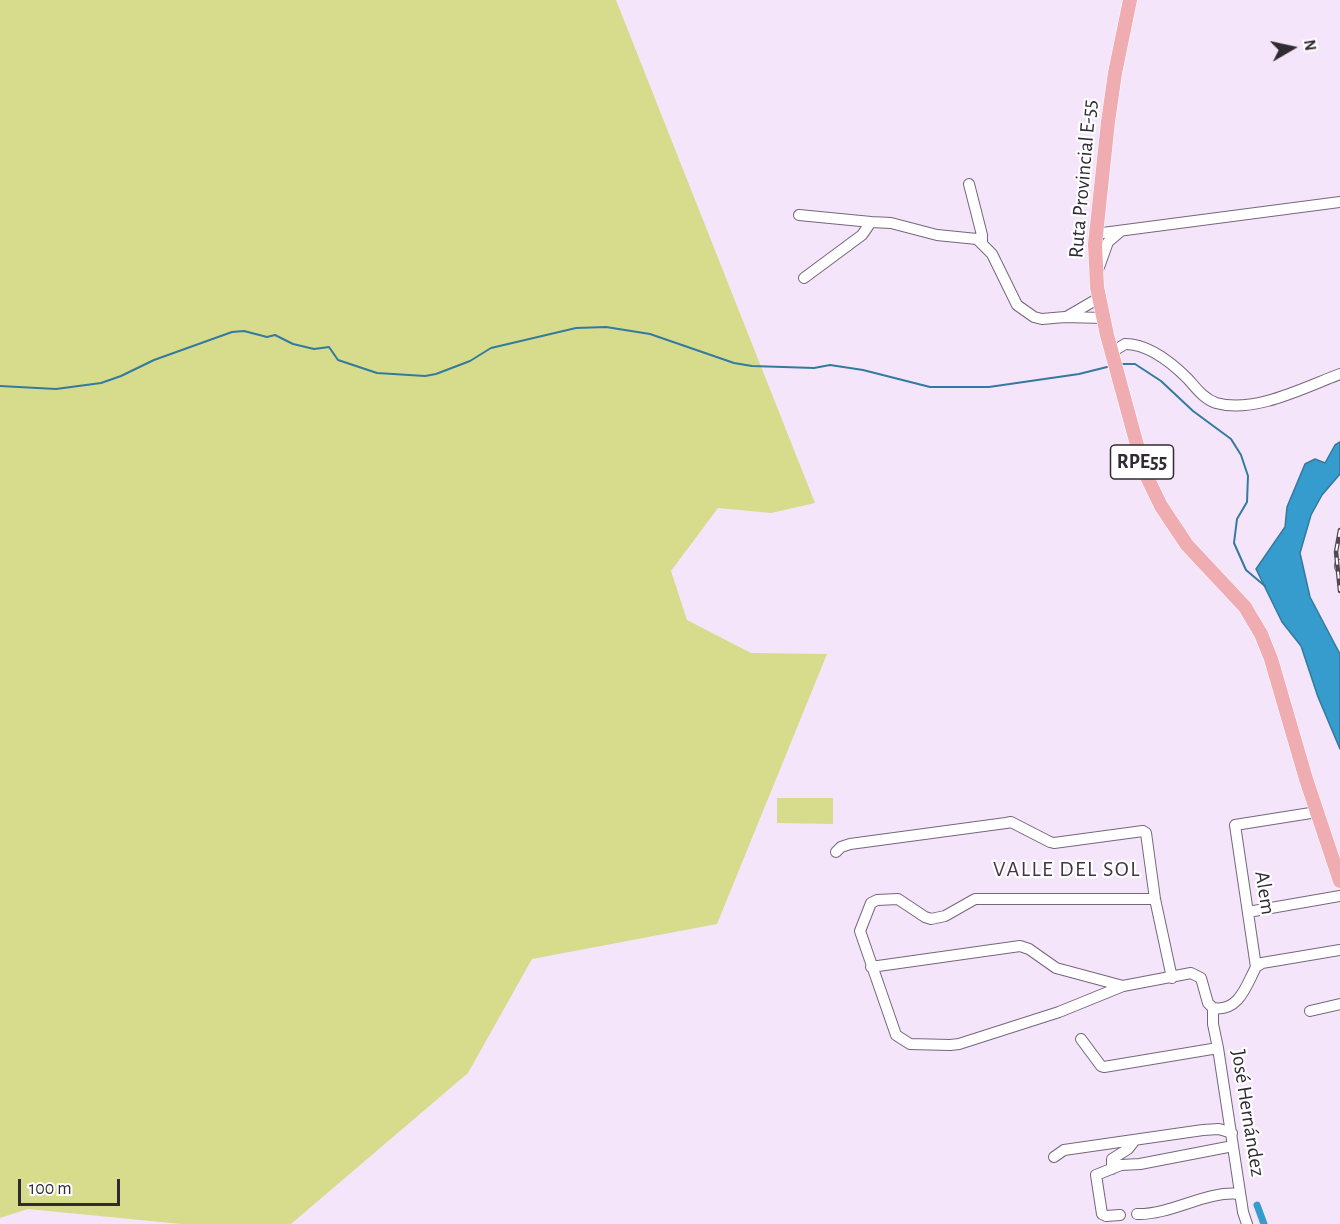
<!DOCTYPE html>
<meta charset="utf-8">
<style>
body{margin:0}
#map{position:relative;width:1340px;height:1224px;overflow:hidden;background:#f5e5fb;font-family:"Alegreya Sans",sans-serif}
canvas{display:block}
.north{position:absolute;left:1262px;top:18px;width:60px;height:60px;-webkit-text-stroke:4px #fff;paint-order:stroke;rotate:81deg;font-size:16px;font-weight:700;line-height:24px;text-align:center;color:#302a33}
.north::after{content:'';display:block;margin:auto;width:21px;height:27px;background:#302a33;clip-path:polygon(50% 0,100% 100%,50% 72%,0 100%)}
.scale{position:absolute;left:18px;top:1179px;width:102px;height:27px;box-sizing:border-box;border:3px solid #302a33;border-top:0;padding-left:8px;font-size:18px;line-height:21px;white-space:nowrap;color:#302a33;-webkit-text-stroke:4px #fff;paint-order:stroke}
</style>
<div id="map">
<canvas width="1340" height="1224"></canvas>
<div class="north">N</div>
<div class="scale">100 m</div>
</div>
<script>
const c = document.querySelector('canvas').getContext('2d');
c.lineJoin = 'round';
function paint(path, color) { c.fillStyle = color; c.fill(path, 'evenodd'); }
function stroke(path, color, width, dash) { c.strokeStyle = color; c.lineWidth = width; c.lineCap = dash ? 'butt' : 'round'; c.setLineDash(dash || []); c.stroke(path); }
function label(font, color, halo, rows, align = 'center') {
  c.font = font + ' "Alegreya Sans",sans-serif'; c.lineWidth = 4.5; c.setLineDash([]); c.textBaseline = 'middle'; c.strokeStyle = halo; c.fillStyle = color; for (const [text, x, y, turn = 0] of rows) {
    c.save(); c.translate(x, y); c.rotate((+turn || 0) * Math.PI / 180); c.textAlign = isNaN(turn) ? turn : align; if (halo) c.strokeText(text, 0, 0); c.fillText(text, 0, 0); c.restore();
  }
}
paint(new Path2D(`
 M0,0h616l199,503 -44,10 -53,-5 -47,63 16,49 64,33 76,1 -110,270 -185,35 -64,114 -177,151h-110l-153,-15 -28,9z
 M777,798h56v26l-56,-1z`), '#d6dc8c');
const water = new Path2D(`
 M1340,442v32l-18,21 -11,20 -11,38 10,44 30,57v95l-22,-52 -17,-51 -19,-24 -26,-53 29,-42 2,-20 18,-43 10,-5 10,4 10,-18z`);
paint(water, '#359ccd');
stroke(water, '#347a9f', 1.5);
stroke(new Path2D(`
 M1120,364h15l26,17 32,30 38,28 10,16 7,21 -1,26 -10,17 -3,24 12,27 19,16
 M0,386l56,3 45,-6 20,-7 33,-16 78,-28 12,-1 23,6 8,-2 18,9 21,5 15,-2 9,13 39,13 48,3 11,-2 34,-13 21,-13 85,-20 30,-1 44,7 84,29 18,3 62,2 16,-3 33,5 67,17h59l90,-13 28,-7`), '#347a9f', 2);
stroke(new Path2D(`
 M1257,1205l7,19`), '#359ccd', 7);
const minor = new Path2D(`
 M969,184l13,51v8
 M799,215l72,7
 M1095,234l245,-32
 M1099,267l9,-25 13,-11
 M804,278l58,-43 9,-13 20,1 46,12 40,4 15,15 25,51 17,12 8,2 23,-2 39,1
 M1068,316l31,-18
 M1112,352l13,-8c24,0 47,19 63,35 8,9 16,20 28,24 38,11 89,-16 124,-29
 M1340,567v-2
 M836,852l5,-5 9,-3 156,-21 5,-1 39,20 4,1 89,-12 3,2 9,66 17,79
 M1155,899h-180l-30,17 -14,3 -6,-2 -27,-18 -21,1 -6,3 -11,28 36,104 14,9 40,1 9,-1 100,-32 64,-26 68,-13 10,5 7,25 5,5c26,4 33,-22 43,-41l6,-4 78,-13
 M1248,912l92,-16
 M871,967l149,-21 9,3 27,19 67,18
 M1256,967l-21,-142 82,-13
 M1213,1008v16l5,24 25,164 4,12
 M1310,1011l30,-7
 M1081,1039l20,27 3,1 114,-19
 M1054,1157l10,-7 139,-20 16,-1 13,4
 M1112,1169v-10l16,-10 7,-9
 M1137,1214c35,1 69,-24 103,-20
 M1120,1215l-14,1 -4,-2 -6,-39 25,-10 19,-1 93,-18`);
const major = new Path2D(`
 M1130,0l-15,73 -7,49 -13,122 2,43 10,48 30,110 10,32 14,29 26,39 58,62 16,27 10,25 35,120 34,102`);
stroke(minor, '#75677a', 12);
stroke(major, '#fff', 15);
stroke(minor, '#fff', 10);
stroke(major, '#efadb2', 14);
const rail = new Path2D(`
 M1340,530l-4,22 4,39`);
stroke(rail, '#504853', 4.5);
stroke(rail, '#fff', 2, [7]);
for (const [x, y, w] of [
 [1142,462,63]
]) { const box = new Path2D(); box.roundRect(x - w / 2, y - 17, w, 34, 4.5); c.fillStyle = '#fff'; c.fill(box); stroke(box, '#302a33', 1.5); }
label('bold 20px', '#302a33', null, [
 ["RPE55",1142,462]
]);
label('21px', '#302a33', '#fff', [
 ["Ruta Provincial E-55",1083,179,-85],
 ["Alem",1265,893,81],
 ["José Hernández",1248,1113,81]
]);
c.letterSpacing = '1.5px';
label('22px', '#403445', '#fff', [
 ["VALLE DEL SOL",1067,869]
]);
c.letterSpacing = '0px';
</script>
